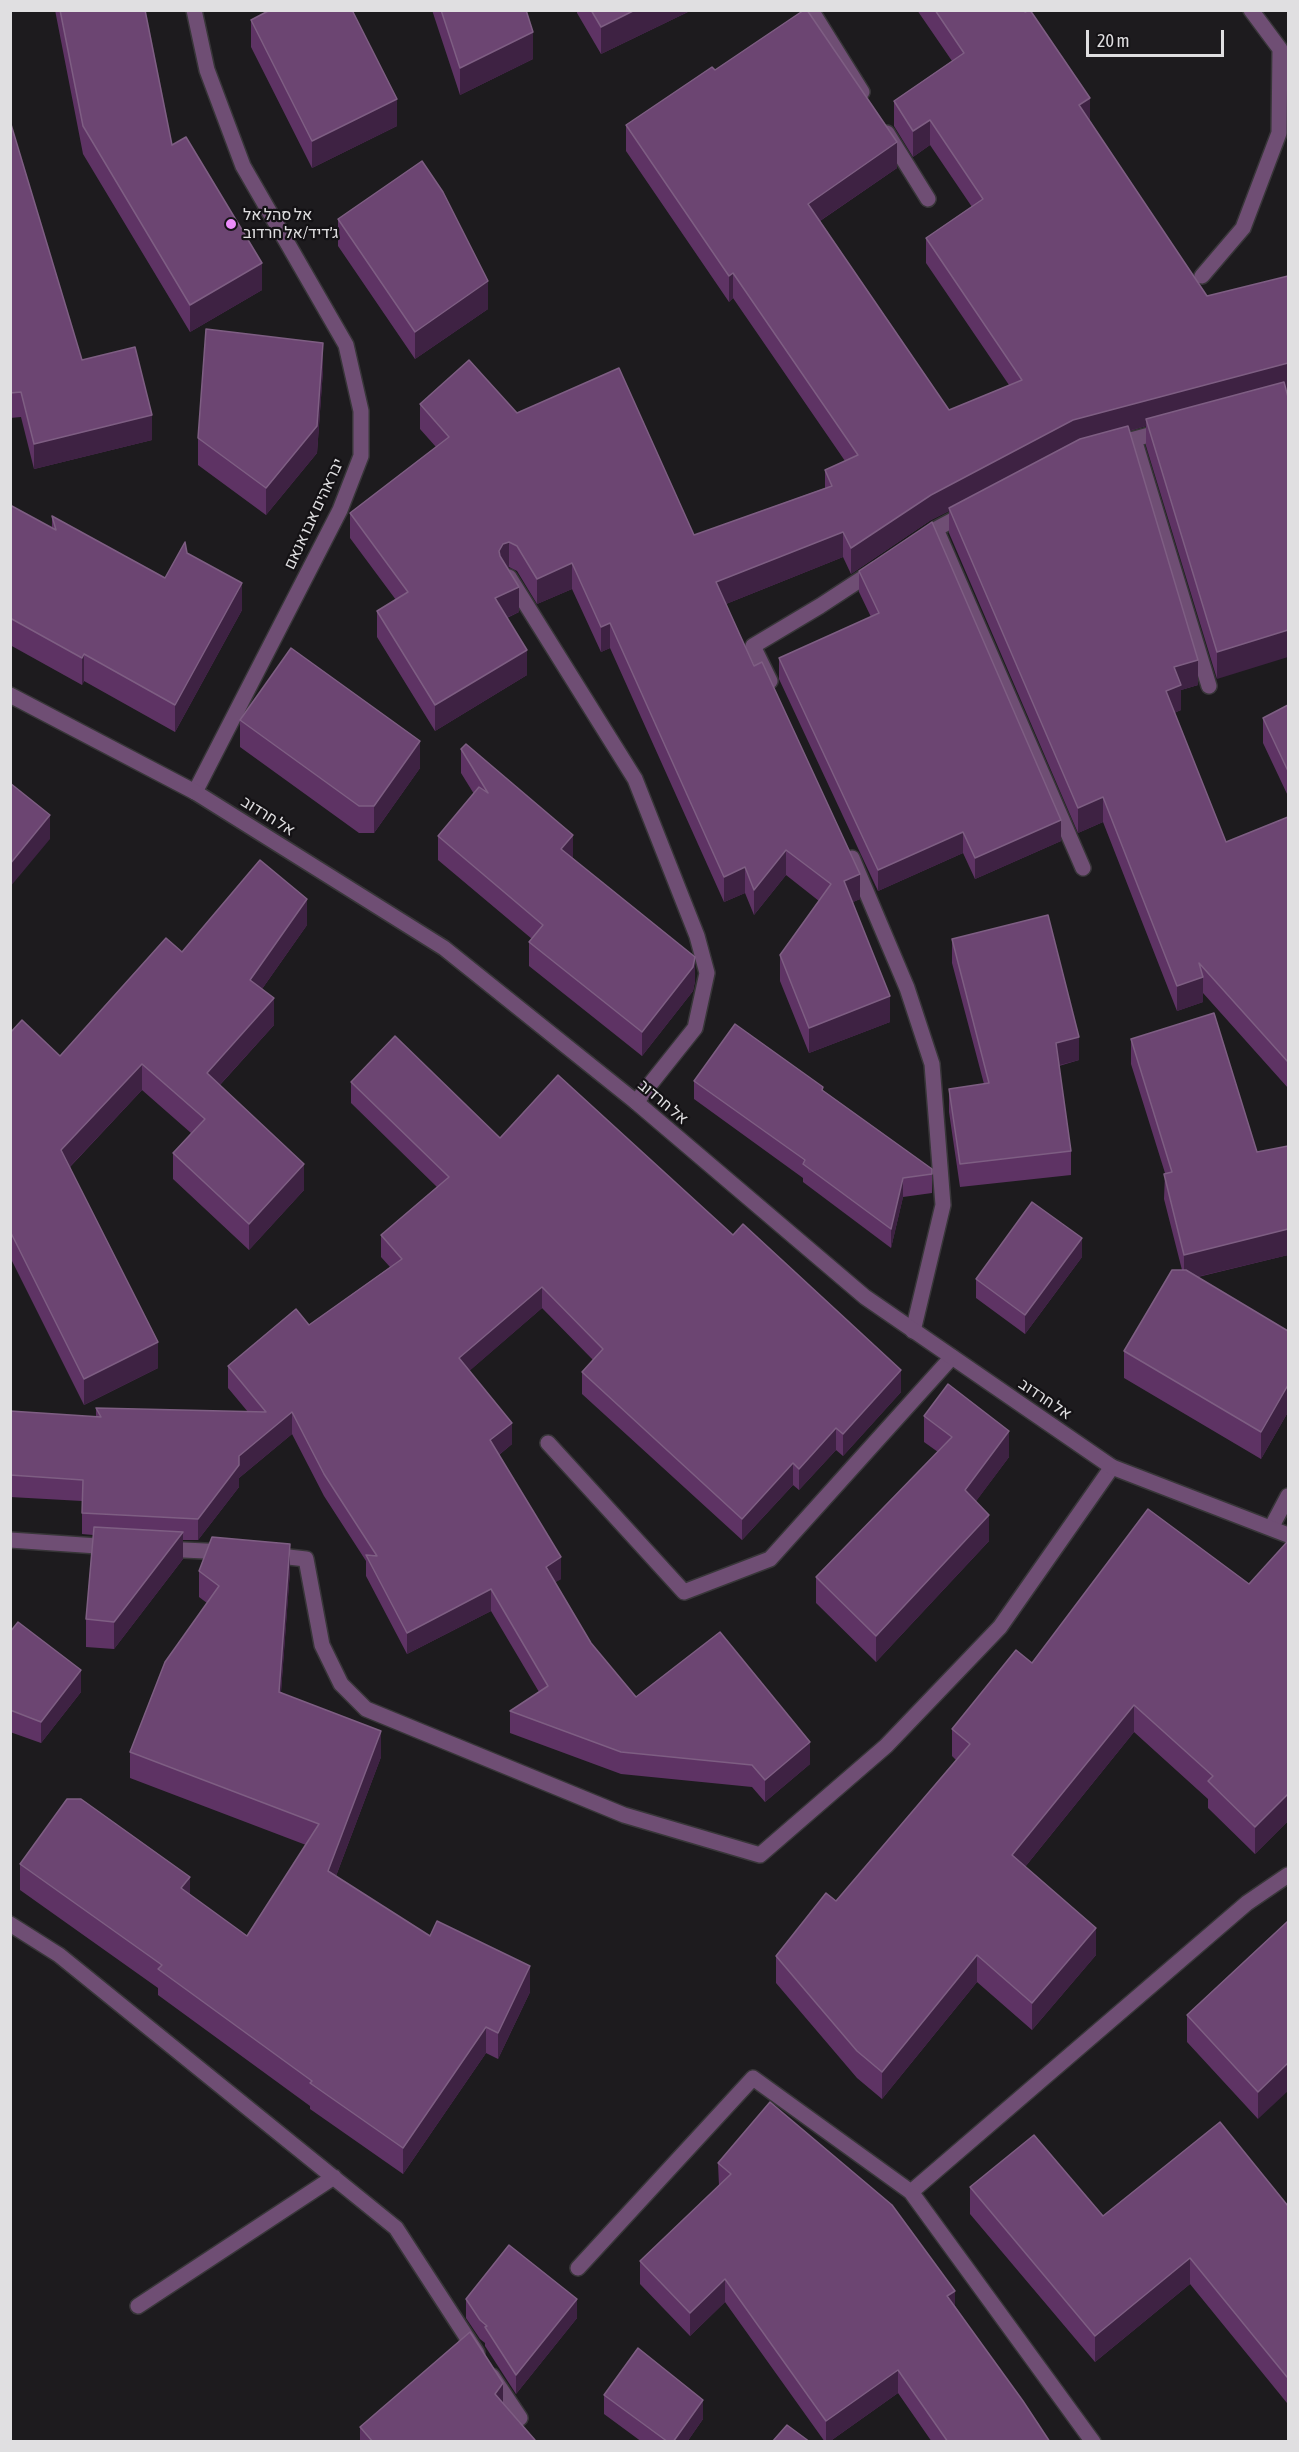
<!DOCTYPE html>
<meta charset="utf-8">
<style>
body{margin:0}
#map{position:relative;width:1299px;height:2452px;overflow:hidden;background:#1d1b1e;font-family:"Asap Condensed",sans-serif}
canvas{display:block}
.frame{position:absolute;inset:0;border:12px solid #e0dfe1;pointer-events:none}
.scale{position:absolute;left:1086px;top:30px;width:138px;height:27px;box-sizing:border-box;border:3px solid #e0dfe1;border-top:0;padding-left:8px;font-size:18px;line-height:21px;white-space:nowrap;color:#e0dfe1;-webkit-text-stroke:4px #141215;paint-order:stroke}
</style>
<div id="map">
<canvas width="1299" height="2452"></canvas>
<div class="frame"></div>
<div class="scale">20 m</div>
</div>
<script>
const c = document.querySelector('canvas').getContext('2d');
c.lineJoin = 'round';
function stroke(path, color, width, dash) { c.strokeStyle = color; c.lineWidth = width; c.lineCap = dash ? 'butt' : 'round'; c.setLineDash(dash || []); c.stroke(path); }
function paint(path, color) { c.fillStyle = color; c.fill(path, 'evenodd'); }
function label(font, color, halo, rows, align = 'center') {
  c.font = font + ' "Asap Condensed",Heebo,sans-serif'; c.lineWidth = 4.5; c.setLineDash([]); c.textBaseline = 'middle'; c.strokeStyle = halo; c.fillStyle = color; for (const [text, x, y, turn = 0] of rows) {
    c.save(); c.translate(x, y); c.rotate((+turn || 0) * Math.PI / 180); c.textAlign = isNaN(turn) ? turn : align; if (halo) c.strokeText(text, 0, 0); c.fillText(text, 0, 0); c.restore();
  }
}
const service = new Path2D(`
 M1271,1528l17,-32`);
const minor = new Path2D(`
 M194,10l13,60 36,96 103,179 15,66v45l-21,54 -145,282
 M811,10l51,82
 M887,133l41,66
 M1202,276l41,-48 36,-95 1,-84 -29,-39
 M1134,439l75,247
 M1112,445l52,-14
 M966,513l-30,16 147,339
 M509,577l126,202 62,157 10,37 -12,55 -59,74
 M770,681l-17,-35 67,-40 55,-36
 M852,858l55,130 25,76 11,141 -30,126
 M548,1443l136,149 86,-33 182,-202
 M10,1540l102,7
 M163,1549l63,3
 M271,1555l35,4 16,86 19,39 25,25 258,106 136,40 126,-109 114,-119 112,-160
 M10,1924l49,31 337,273 81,125
 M911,2192l336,-289 41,-28
 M578,2268l175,-190 158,114 182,250
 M138,2306l196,-129
 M492,2376l28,42`);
const tertiary = new Path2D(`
 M10,695l185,97 249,156 192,154 229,195 247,170 176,68`);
stroke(service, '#383639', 18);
stroke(minor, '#383639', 18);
stroke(tertiary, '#383639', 18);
stroke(service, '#6f4e74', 15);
stroke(minor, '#6f4e74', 15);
stroke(tertiary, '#6f4e74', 15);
paint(new Path2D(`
 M55,10h90l27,135 90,145 -72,42 -107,-178z
 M432,10h94l7,49 -73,36z
 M577,10h115l-91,44 -24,-41z
 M917,10h108l65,111 117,175 79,93 -69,290 -71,-233v-20l-17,5 69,254 -17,5v20l-7,3 52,129 62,-25v271l-85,-95v9l-26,9 -74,-189 -25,11 -129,-300v-22l-18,9 -80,54 -8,-17 -117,47 134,295 -7,3 37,120 -81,31 -29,-72v-26l39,-54 -33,-26 -32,40 -9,-22 -21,9 -114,-254 -9,4 -29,-63 -35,15 -20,-33 -8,-4 -1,1 11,44 -12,6 20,57 -92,56 -58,-94v-26l19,-11 -46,-62v-25l86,-66 -16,-18v-25l97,9 177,122 131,-47v-18l20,-9 -112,-163 -4,4 -103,-151v-26l89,-55 182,98 -77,53 129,189 60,-25 -83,-122v-25l46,-31 -42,-62 -17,12 -19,-31v-25l58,-40z
 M251,20l146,106 -85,42 -61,-121z
 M10,121l72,239 70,80 -118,29 -13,-52 -11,1z
 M338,219l150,90 -73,50 -77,-113z
 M323,370l-6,83 -51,62 -68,-50v-27z
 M10,505l42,23v-12l113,62 22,-25 55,57 -67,122 -91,-51 -2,4 -72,-40z
 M859,571l202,270 -86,38 -12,-26 -85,38 -99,-212v-21l92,-41 -12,-25z
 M1288,705v91l-25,-53v-25z
 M240,720l180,48 -46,65h-15l-119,-86z
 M461,749l112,109 122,123 -2,10 -51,65 -113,-90v-24l3,-3 -94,-79v-24l36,-42 -13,-21z
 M307,925l-45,64 12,36 -54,60 84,105 -55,60 -76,-71v-26l18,-20 -49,-43 -72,77 88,201 -74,37 -74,-148v-224l50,23 122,-104z
 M952,939l127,121 -20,6 12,85v24l-111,12 -11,-75v-23l35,-5 -32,-121z
 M1131,1039l126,113 31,-6v113v-4l-90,22 90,54v81l-27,47 -137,-81v-27l58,-81 -18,-71 1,-26 -34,-109z
 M694,1081l129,10 109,83v19l-29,4 -12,51 -88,-66v-4l-109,-79z
 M351,1082l149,56 401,254 -58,64 -7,-6 -37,40 -6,-5 -51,55 -160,-146v-22l11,-12 -51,-52 -73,63 43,73 -13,11 62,124 -6,3 36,61 45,54 174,67 -45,38 -13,-15 -131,-13 -111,-41v-22l29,-19 -48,-81 -84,43 -41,-78v-15l-42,-65 -32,-62 -53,44v9l-41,53h-15v19l-69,90 -28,-2v-28l7,-84 -11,-1v-33l-72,-4v-86l86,6v-9l152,4 -20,-24v-22l81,-41 81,-58 -9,-10v-22l56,-48 -86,-84z
 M1082,1257l-57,77 -49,-36v-19z
 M924,1416l85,41 -33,44 13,40 -113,121 -60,-59v-26l122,-125 -14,-10z
 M1288,1544v277l-33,33 -47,-46v-9l-74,-67 -109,135 71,88 -64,75 -55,-48 -95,117 -25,-21 -81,-95v-27l60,-55 120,-141 -4,-4v-27l80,-66 217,-79z
 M290,1570l-9,122 100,65 -45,119 94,60 100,56 -32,67 -12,-6 -83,121 -93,-65v-3l-152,-111v-7l-138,-98v-26l170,31 57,41 59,-91 -176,-67v-26l77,-149 -8,-6v-26z
 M10,1632l71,60 -40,51 -31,-11z
 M1288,1921l-30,198 -71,-77v-27z
 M718,2163l237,143 95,136h-118l-34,-49 -69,49h-4l-100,-140 -35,34 -50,-52v-23l79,-75z
 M970,2187l133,29 185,-10v196l-1,1 -97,-119 -95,78 -125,-148z
 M466,2299l111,19 -61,76 -31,-48v-3l-5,-4 -14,-21z
 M604,2395l99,24 -16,23h-45l-38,-28z
 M503,2403l32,39h-175v-15z`), '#5e3364');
paint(new Path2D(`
 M635,10h57l-91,44v-27z
 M533,32v27l-73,36v-27z
 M1090,98v25l-11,-18z
 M397,99v27l-85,42v-27z
 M930,120v25l-17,12v-26z
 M897,142v26l-89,61v-25z
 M262,263v27l-72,42v-27z
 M733,273v25l-4,4v-26z
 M488,281v28l-73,50v-27z
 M323,343v27l-6,83 -51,62v-27z
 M1288,363v26l-140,37 -2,-7v7l-73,20 -124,62v3l-18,9 -80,54v-26l80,-53 142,-75z
 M152,415v25l-118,29v-25z
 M843,532v25l-127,51v-26z
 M509,542v25l-6,2 -4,-18 4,-7z
 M572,563v26l-35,15v-25z
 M242,583v27l-67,122v-27z
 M519,587v25l-24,11v-25z
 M610,623v25l-9,4v-25z
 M1288,630v27l-71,22v-27z
 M527,650v25l-92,56v-26z
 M84,654v27l-2,4v-27z
 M1198,660v25l-17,5v20l-15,6v-25l8,-24z
 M420,741v27l-46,65v-27z
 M1103,797v25l-25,11v-25z
 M50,815v24l-40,48v-23z
 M1061,820v21l-86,38v-21z
 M963,832v21l-85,38v-21z
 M573,835v23l-12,15v-24z
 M786,850v25l-32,40v-25z
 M745,867v26l-21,9v-25z
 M860,874v25l-16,7v-25z
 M307,899v26l-57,81v-26z
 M695,957v24l-2,10 -51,65v-24z
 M1203,977v25l-26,9v-25z
 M890,996v26l-81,31v-25z
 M274,998v27l-67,74v-26z
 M1079,1037v23l-23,6v-23z
 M142,1064v26l-81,86v-26z
 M304,1164v26l-55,60v-26z
 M903,1178v19l-12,51v-19z
 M1288,1229v26l-104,25v-25z
 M1082,1238v19l-57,77v-19z
 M542,1287v21l-83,72v-22z
 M158,1342v26l-74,37v-26z
 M901,1370v22l-58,64v-22z
 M1288,1385v27l-27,47v-27z
 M292,1412v22l-53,44v9l-41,53v-21l41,-63z
 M512,1423v21l-22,18v-22z
 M836,1428v22l-37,40v-21z
 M1009,1431v26l-44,59v-26z
 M793,1463v22l-51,55v-21z
 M989,1515v26l-113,121v-26z
 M183,1532v27l-69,90v-27z
 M290,1544v26l-11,148v-26z
 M561,1557v22l-15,9v-21z
 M491,1589v22l-84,43v-21z
 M81,1670v22l-40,51v-21z
 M1134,1705v27l-122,151v-28z
 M381,1731v26l-53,140v-26z
 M810,1742v22l-45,38v-22z
 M1288,1794v27l-33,33v-27z
 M190,1877v26l-9,-15z
 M1096,1928v27l-64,75v-27z
 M977,1955v27l-95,117v-27z
 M530,1966v26l-32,67v-26z
 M486,2027v26l-83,121v-26z
 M1288,2063v28l-30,28v-27z
 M1190,2258v26l-95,78v-26z
 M725,2279v23l-35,34v-23z
 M955,2291v22l-8,-17z
 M577,2299v19l-61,76v-19z
 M898,2370v23l-69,49h-3v-21z
 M1288,2376v26l-1,1v-26z
 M503,2383v27l-8,-16z
 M703,2400v19l-16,23h-14z`), '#3e2243');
const building = new Path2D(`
 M60,10h85l27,135 14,-8 76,126 -72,42 -107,-179z
 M270,10h82l45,89 -85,42 -61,-121z
 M441,10h85l7,22 -73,36z
 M591,10h44l-34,17z
 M804,10h3l90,132 -89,62 141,206 73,-30 -96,-142 57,-39 -53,-79 -17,11 -19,-30 70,-48 -29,-43h90v2l5,-2 60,88 -11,7 128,191 81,-20v87l-215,57 -142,75 -80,53 -8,-16 -127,50 38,84 8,-4 98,212 -16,7 46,115 -81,32 -29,-73 51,-71 -45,-34 -32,40 -9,-23 -21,10 -114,-254 -9,4 -29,-64 -35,16 -20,-33 -8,-4 -6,2 -4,7 1,5 19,31 -24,11 32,52 -92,55 -58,-94 31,-19 -58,-79 99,-76 -29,-33 49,-44 48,53 102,-45 75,167 138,-49 -7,-16 33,-15 -125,-182 -4,3 -103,-151 86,-58 3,3z
 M10,121l72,239 53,-13 17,68 -118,29 -13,-52 -11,1z
 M422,161l21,31 45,89 -73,51 -77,-113z
 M206,329l117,14 -6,83 -51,62 -68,-50z
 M1284,382l4,15v233l-71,22 -71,-233z
 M1128,426l70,234 -24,7 7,18 -15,6 60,151 62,-25v245l-89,-99 4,14 -26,9 -74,-189 -25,11 -129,-300 131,-69z
 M10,505l46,25 -4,-14 113,62 20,-36 2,11 55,30 -67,122 -91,-51 -2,4 -72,-40z
 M932,522l129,298 -86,38 -12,-26 -85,38 -99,-212 100,-45 -20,-42z
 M291,648l129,93 -46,65h-15l-119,-86z
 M1288,705v66l-25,-53z
 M466,744l107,91 -12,14 134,108 -2,10 -51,65 -113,-90 14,-17 -105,-89 41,-49 9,6 -27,-44z
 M10,783l40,32 -40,49z
 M260,860l47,39 -57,81 24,18 -67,75 97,91 -55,60 -76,-71 32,-34 -63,-55 -81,86 97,192 -74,37 -74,-148v-198l12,-13 38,36 106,-118 16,14z
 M1048,915l31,122 -23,6 15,108 -111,13 -11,-75 40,-6 -37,-144z
 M1214,1013l43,139 31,-6v88v-5l-104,26 -20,-81 8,-2 -41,-133z
 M735,1024l88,63 -1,3 110,79v5l-29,4 -12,51 -88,-65 2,-4 -111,-79z
 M395,1036l105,102 58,-63 175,160 10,-11 158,146 -58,64 -7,-6 -37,41 -6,-6 -51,56 -160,-147 21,-23 -61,-62 -83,71 53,65 -22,17 71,117 -15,10 45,76 45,54 84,-65 90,110 -45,38 -13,-15 -131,-13 -111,-41 38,-25 -57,-97 -84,44 -41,-78 11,1 -53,-82 -32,-62 -53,44v9l-41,54 -116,-6 1,-33 -73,-5v-64l91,6 -5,-9 170,4 -38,-46 68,-57 13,16 93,-66 -21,-24 68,-58 -98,-95z
 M1032,1202l50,36 -57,77 -49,-36z
 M1172,1270h14l102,61v54l-27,47 -137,-81z
 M948,1384l61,47 -44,59 24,25 -113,121 -60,-59 136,-140 -28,-21z
 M1148,1509l101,75 38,-42 1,2v250l-33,33 -47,-46 5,-5 -79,-71 -122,150 84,73 -64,75 -55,-48 -95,117 -25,-21 -81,-95 50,-63 10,8 134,-157 -18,-15 64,-79 16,13z
 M94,1527l89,5 -69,90 -28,-3z
 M212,1537l78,7 -11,148 102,39 -53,140 102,65 7,-15 93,45 -32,67 -12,-6 -83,121 -93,-65 2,-2 -154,-112 4,-4 -142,-101 47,-65h14l109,78 -9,11 66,48 72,-112 -189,-72 35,-90 54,-76 -20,-15z
 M18,1622l63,48 -40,52 -31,-12v-78z
 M1288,1921v142l-30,29 -71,-77z
 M770,2102l122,103 63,86 -8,5 76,105 27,41h-102l-50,-72 -72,51 -101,-142 -35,34 -50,-52 91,-87 -13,-11z
 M1220,2122l68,84v170l-1,1 -97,-119 -95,78 -125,-149 64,-52 69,81z
 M509,2245l68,54 -61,76 -31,-48 2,-1 -7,-6 -14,-21z
 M470,2332l33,51 -8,11 40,46 -2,2h-160l-13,-15z
 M638,2348l65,52 -30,42h-5l-64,-47z
 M787,2425l23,17h-38z`);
paint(building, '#6c4572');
stroke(building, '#7e5e83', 1.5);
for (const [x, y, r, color] of [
 [231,224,6,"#ec8cfb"]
]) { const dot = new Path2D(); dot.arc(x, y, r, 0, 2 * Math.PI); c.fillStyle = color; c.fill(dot); stroke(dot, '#141215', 2); }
label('16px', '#e0dfe1', '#141215', [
 ["אל סהל אל",243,215],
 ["ג׳דיד/אל חרדוב",243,233]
], 'left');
label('16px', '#e0dfe1', '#141215', [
 ["יבראהים אבו אנאם",314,514,-65],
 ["אל חרדוב",268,816,32],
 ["אל חרדוב",663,1102,40],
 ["אל חרדוב",1045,1399,34]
]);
</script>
